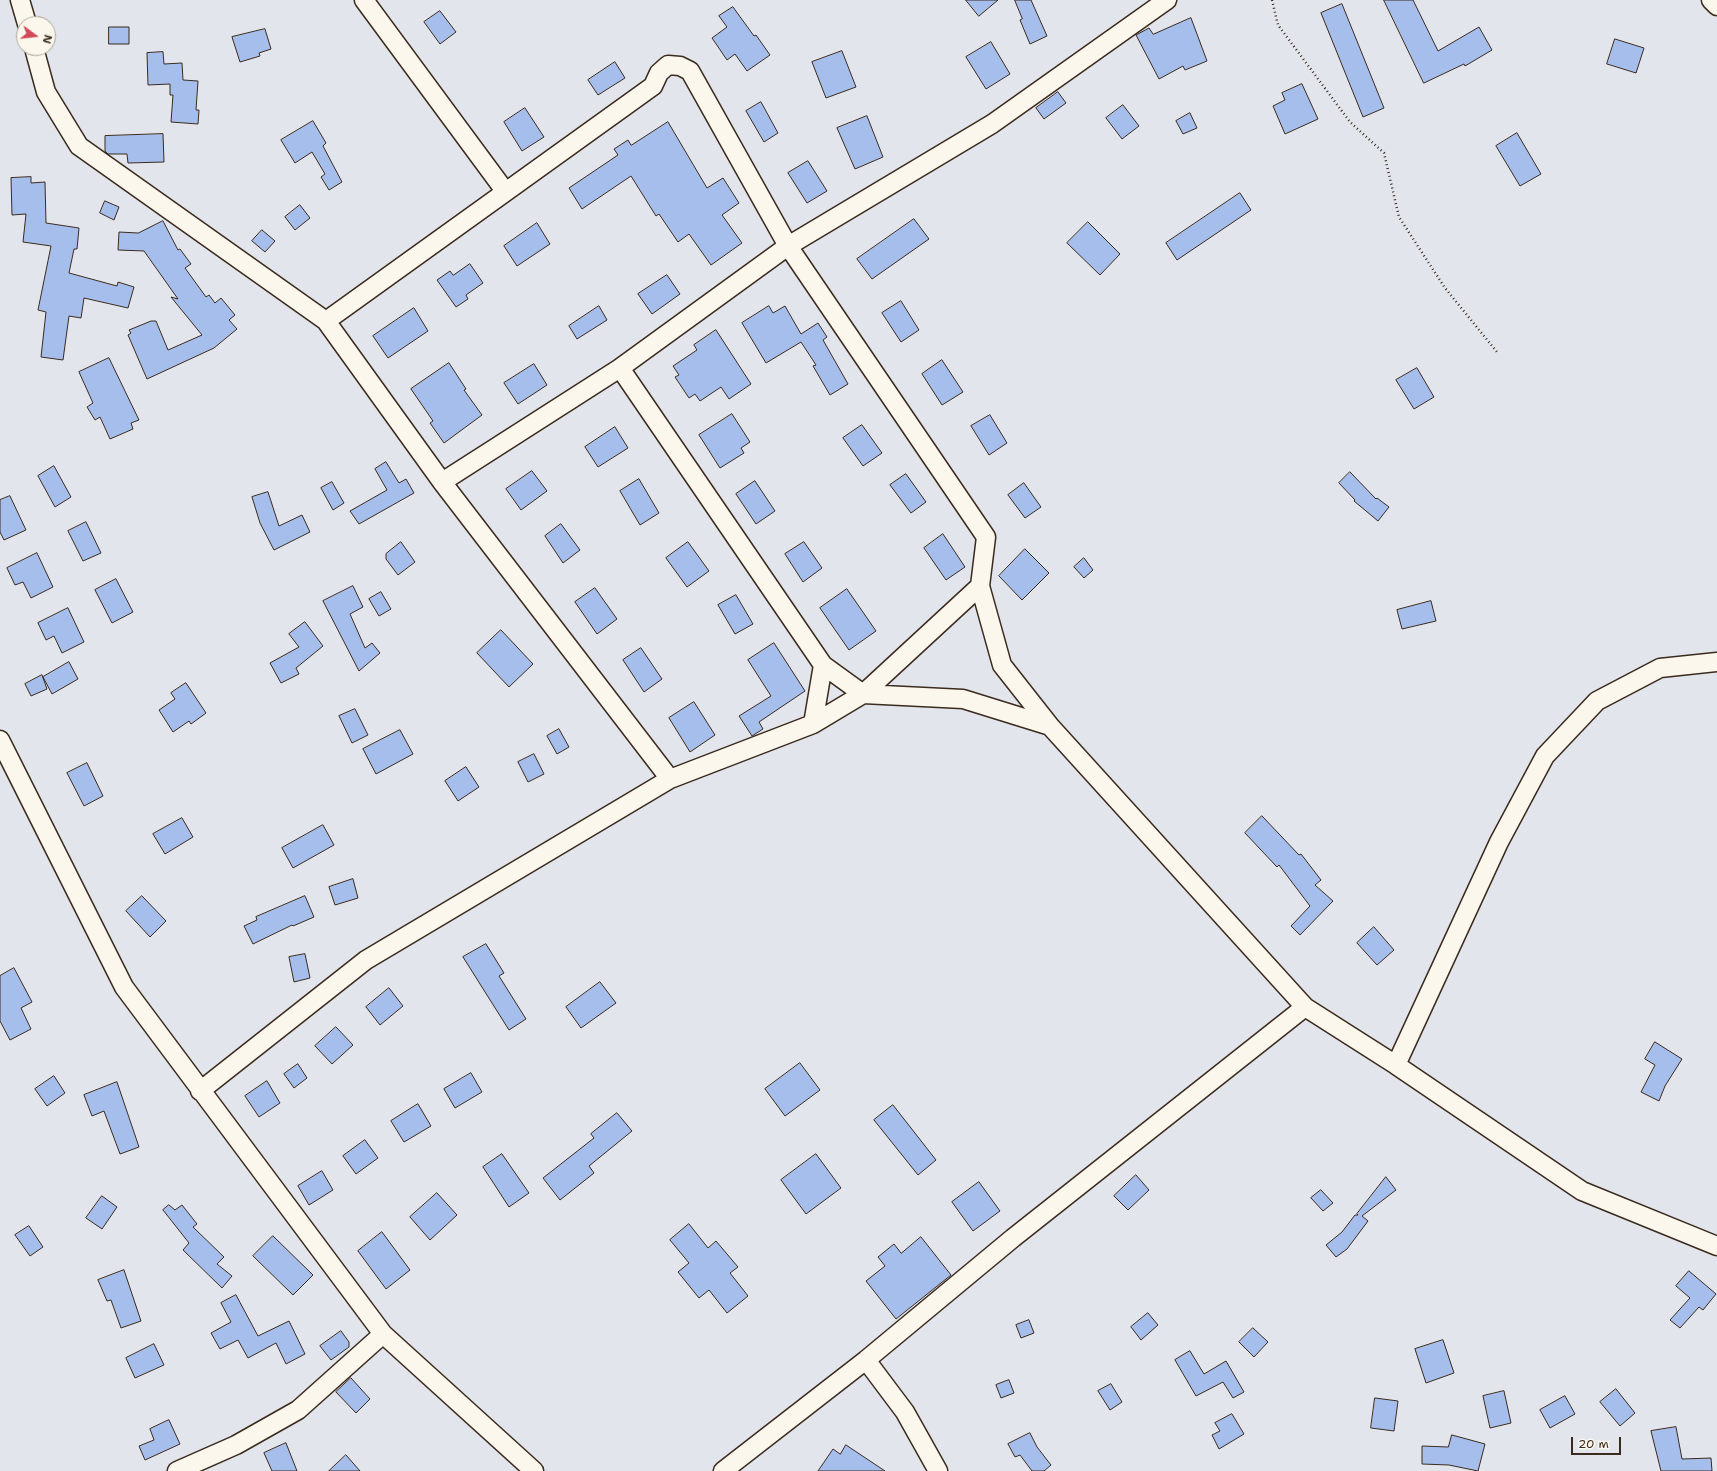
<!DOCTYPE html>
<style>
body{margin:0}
#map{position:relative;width:1717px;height:1471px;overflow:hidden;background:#e2e6ec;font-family:"Shantell Sans",sans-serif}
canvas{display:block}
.north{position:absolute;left:16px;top:16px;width:40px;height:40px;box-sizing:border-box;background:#fbf7ec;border:1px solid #aea59a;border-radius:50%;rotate:105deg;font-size:11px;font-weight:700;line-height:16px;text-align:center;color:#3b2a1e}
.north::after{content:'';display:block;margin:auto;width:14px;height:18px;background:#d1495b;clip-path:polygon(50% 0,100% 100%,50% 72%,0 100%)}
.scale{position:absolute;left:1571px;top:1437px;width:50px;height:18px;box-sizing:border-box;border:2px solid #3b2a1e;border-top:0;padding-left:5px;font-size:12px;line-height:14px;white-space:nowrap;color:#3b2a1e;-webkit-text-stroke:3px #fbf7ec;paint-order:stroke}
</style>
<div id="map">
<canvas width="1717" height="1471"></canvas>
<div class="north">N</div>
<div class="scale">20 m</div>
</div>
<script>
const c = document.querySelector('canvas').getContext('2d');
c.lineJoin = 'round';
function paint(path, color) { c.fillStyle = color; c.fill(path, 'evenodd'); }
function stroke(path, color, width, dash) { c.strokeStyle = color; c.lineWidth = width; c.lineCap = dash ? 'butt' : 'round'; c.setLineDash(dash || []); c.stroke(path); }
const building = new Path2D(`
 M966,0h32l-19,16z
 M1015,0h16l16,36 -17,8 -10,-24 2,-1z
 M1384,0h29l25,51 41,-24 13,23 -27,16 -1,-2 -40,19z
 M1342,4l42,104 -21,9 -42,-104z
 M733,7l21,29 2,-1 14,20 -23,16 -12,-17 -8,6 -15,-22 15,-11 -8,-11z
 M440,11l16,21 -16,12 -16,-22z
 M1191,18l16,43 -22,9 -2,-4 -24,13 -23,-44 13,-7 4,6z
 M109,27h20v17h-20z
 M265,29l6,20 -12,4 1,3 -20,6 -8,-25z
 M1615,39l29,9 -8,25 -29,-9z
 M991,42l19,32 -24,15 -20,-32z
 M842,51l14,36 -30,11 -14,-36z
 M163,52l1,12 18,-1 1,17 15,1 -2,29h3l-1,14 -27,-2 2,-27h-3v-11l-22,1 -1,-32z
 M615,62l10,16 -27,17 -10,-15z
 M1302,84l16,35 -33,15 -12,-28 12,-6 -3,-7z
 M1058,92l8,11 -22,16 -8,-11z
 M761,102l17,31 -14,9 -18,-31z
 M1123,105l16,21 -17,13 -16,-21z
 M525,108l19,29 -22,14 -18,-29z
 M1190,113l7,15 -14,6 -7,-13z
 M867,116l16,41 -28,12 -18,-41z
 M313,121l13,22 -3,3 19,36 -13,8 -8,-13 4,-3 -13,-22 -17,11 -14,-23z
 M668,122l39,66 16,-10 16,25 -17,12 20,28 -31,22 -22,-31 -11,8 -19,-28 -3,2 -25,-40 -49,33 -13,-21 49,-33 -4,-6 14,-9 3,5z
 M1517,133l24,41 -21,12 -24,-40z
 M163,134l1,28 -36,1 -1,-9h-19l-3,-3v-15z
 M808,161l19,30 -20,12 -19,-30z
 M31,177v6l14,-1 1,41 33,5 -2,21h-3l-5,24 48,13 1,-4 16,5 -6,21 -44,-10 -3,20 -12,-2 -6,44 -22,-3 5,-45 -8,-2 13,-64 -28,-4 3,-28 -14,1 -1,-37z
 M1240,193l11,17 -74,50 -11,-17z
 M105,201l14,6 -5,13 -14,-7z
 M300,205l10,13 -15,12 -10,-13z
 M914,219l15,20 -57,40 -15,-20z
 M163,221l15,29 2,-1 11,15 -6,4 21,29 3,-2 6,8 6,-5 14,17 -6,5 8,9 -23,19 -67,31 -19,-44 3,-2 -2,-3 22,-9h5l12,29 34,-15 -31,-38 7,2 -34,-48 -26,-1 1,-18 19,1z
 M1088,222l32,32 -20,21 -33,-32z
 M537,223l13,21 -33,22 -13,-20z
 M262,230l13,11 -10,11 -13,-11z
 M470,264l13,19 -17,12 2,4 -12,8 -19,-27 13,-9 3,4z
 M667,275l13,19 -28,20 -14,-20z
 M901,301l18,29 -18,12 -19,-29z
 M599,306l8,14 -30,19 -8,-13z
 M769,306l4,7 12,-7 16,28 17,-11 9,14 -4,3 25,44 -18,11 -17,-29 3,-1 -15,-23 -35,21 -24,-40z
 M414,308l14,23 -40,27 -15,-22z
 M716,330l35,54 -22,15 -8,-12 -21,14 -5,-7 -6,4 -14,-21 4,-2 -6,-9 24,-16 -3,-5z
 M109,358l30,62 -8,3 2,6 -23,10 -10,-22 -5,3 -8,-13 6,-4 -14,-31z
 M942,360l21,32 -21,13 -20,-31z
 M449,363l17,26 -2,1 18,25 -38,28 -14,-20 3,-2 -22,-32z
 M534,364l13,21 -29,19 -14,-21z
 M1417,368l17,29 -20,12 -18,-29z
 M732,414l18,28 -9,6 3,5 -24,15 -21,-33z
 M990,415l17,28 -18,12 -18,-29z
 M862,425l20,28 -19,13 -20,-28z
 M615,427l13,21 -30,19 -13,-20z
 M386,462l13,21 7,-4 8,14 -55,31 -9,-13 37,-21 -12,-21z
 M54,466l17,31 -16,10 -17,-31z
 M532,471l15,20 -26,19 -15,-21z
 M1350,472l26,27 1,-1 12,9 -11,14 -24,-20 1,-1 -16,-17z
 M906,474l20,28 -15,11 -21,-28z
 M639,479l20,34 -19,12 -20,-34z
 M755,481l20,30 -19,13 -20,-30z
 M332,482l12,21 -11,7 -12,-22z
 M1024,483l17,24 -16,11 -17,-23z
 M268,492l11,34 23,-11 8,17 -36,18 -14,-27 -8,-26z
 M10,496l16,34 -22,10 -4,-8v-32z
 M86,522l15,31 -18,8 -15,-30z
 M561,524l19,26 -17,13 -18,-27z
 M943,534l22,33 -19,13 -22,-32z
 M401,542l14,20 -17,13 -12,-16v-5z
 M688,542l21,29 -22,16 -21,-29z
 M804,542l18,26 -19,14 -18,-28z
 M1025,549l24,24 -27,27 -23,-24z
 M37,553l16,34 -22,11 -8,-16 -8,3 -8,-17z
 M1084,558l9,12 -9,8 -10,-11z
 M116,579l17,33 -21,11 -17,-33z
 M353,586l10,21 -13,7 15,34 7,-5 8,10 -21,18 -36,-70z
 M595,588l22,31 -20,15 -22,-32z
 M847,589l29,42 -27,19 -29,-42z
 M381,592l10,17 -12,7 -10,-17z
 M736,595l17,29 -18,10 -17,-29z
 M1431,601l5,20 -34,8 -5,-19z
 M68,608l16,34 -22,11 -8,-17 -8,4 -8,-17z
 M305,622l18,24 -27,22 3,6 -18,9 -11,-20 29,-16 -10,-13z
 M501,630l32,34 -24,23 -32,-34z
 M774,643l31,48 -46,31 4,7 -11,7 -13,-20 32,-20 -23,-36z
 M641,648l21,31 -18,13 -21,-32z
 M69,662l9,17 -26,15 -9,-17z
 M42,675l5,14 -16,7 -6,-12z
 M186,683l20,30 -15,11 -2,-3 -16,11 -14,-22 16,-11 -4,-6z
 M694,702l21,33 -25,17 -21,-34z
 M355,709l13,26 -16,8 -13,-27z
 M559,729l10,18 -12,7 -10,-18z
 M400,730l13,24 -37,20 -13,-25z
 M534,754l10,20 -16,8 -10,-20z
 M87,763l16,33 -19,10 -17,-33z
 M466,767l13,20 -21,14 -13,-20z
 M1262,816l37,39 2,-1 20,26 -6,5 18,16 -33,34 -9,-9 19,-20 -31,-41 -2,2 -32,-34z
 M182,818l11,19 -28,17 -12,-20z
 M323,825l11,20 -41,23 -11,-20z
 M353,879l5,19 -23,7 -6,-18z
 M142,896l24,25 -16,16 -24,-26z
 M305,896l9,21 -21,9 -1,-1 -39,19 -9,-18 13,-6 -1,-3z
 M1374,927l20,23 -17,15 -20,-22z
 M486,944l18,29 -5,3 27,43 -17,11 -46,-73z
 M305,954l5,24 -16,4 -5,-25z
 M14,968l18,34 -11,6 10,21 -21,11 -10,-19v-45z
 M600,982l16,21 -35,25 -15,-21z
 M389,988l14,18 -23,19 -14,-18z
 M336,1027l17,18 -21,19 -17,-18z
 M1655,1042l27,17 -17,27 -6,15 -18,-9 14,-27 -10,-6z
 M800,1063l20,27 -35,26 -20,-27z
 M298,1064l9,14 -13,10 -10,-14z
 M471,1073l11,19 -27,16 -11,-19z
 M54,1076l11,17 -18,13 -12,-17z
 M267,1081l13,22 -21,14 -14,-21z
 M117,1082l22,65 -19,7 -16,-43 -12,5 -8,-21z
 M418,1104l13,22 -27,16 -13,-21z
 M893,1105l43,55 -18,15 -44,-55z
 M617,1113l15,18 -43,35 5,7 -34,27 -17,-22 51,-40 -3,-4z
 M365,1140l13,18 -22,16 -13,-18z
 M502,1154l27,39 -20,14 -26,-40z
 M816,1154l25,34 -35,26 -25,-34z
 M322,1171l11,19 -24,15 -11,-19z
 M1136,1175l13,15 -21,20 -14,-14z
 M1386,1177l10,13 -34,26 6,5 -21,28 -11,8 -10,-12 16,-13 13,-17h3l-1,-1z
 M979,1182l21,29 -27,20 -21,-29z
 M1321,1190l12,13 -10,8 -12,-13z
 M437,1193l20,22 -27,25 -20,-23z
 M102,1196l15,11 -15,22 -16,-11z
 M169,1205l6,5 7,-5 15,19 -4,3 31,30 -7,7 15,12 -10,12 -39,-38 6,-7 -26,-33z
 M689,1224l19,24 8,-7 22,26 -8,6 18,23 -21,17 -18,-23 -10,8 -21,-26 11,-9 -19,-23z
 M29,1226l14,21 -13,9 -15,-21z
 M382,1232l28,38 -24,19 -28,-38z
 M273,1236l40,39 -20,20 -40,-39z
 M921,1237l30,38 -55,44 -30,-38 19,-15 -7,-9 16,-13 7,9z
 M124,1270l17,51 -20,7 -10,-28 -4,1 -9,-21z
 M1689,1271l27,23 -13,16 -4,-3 -19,21 -10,-8 20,-22 -14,-12z
 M236,1295l22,41 31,-15 16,33 -19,10 -10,-21 -28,15 -10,-18 -18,9 -9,-16 20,-11 -10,-19z
 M1148,1313l10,12 -17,15 -10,-13z
 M1029,1320l5,13 -13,5 -5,-13z
 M1253,1328l15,14 -14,15 -15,-15z
 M341,1331l8,11v5l-18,13 -11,-14z
 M1443,1340l11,33 -28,10 -11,-34z
 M154,1344l10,21 -29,13 -9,-20z
 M1190,1351l14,23 22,-13 18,31 -11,6 -10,-16 -27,14 -21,-36z
 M351,1378l19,21 -14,14 -20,-21z
 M1009,1380l5,13 -13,5 -5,-13z
 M1111,1384l11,18 -12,8 -12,-19z
 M1616,1389l19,24 -15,13 -20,-24z
 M1504,1391l7,32 -21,5 -7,-32z
 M1565,1396l10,18 -25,14 -10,-18z
 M1375,1398l23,3 -4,30 -23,-3z
 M1232,1414l12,20 -25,15 -7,-14 8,-4 -5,-8z
 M169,1420l11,24 -35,16 -6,-14 15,-6 -4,-11z
 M1676,1427l6,32 29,-1 1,13h-51l-10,-40z
 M1030,1433l7,14 14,18 -7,6h-12l-12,-16 -5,2 -7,-13z
 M1452,1435l33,9 -7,27 -29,-6 -27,-1v-18l26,1z
 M286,1443l11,28h-25l-8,-18z
 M846,1445l39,26h-67l15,-22 7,5z
 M346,1455l14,16h-31z`);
paint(building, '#a6beec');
stroke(building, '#3b2a1e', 1);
const minor = new Path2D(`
 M20,0l7,24
 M364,0l141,191
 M1711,0l6,6
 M34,48l12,44 33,54 247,175 116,161 228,297
 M326,321l327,-235 6,-13 9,-8 12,1 10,5 98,175 198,291 -6,49 22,79 48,61
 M620,368l203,297 40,29 117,-108
 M442,482l178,-114 168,-122 204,-122 175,-124
 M813,724l10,-59
 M0,740l124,247 259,347 151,137
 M1396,1065l103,-223 46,-86 52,-55 63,-33 57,-6
 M200,1091l166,-131 304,-181 143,-55 50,-30 100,5 87,27 255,281 91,58 186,126 135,55
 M866,1360l39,52 33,59
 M177,1471l59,-26 62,-35 85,-76
 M723,1471l143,-111 147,-122 292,-231`);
stroke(minor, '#3b2a1e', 21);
stroke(new Path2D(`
 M1272,0l6,25 72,97 34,31 15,64 46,71 52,64`), '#3b2a1e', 2.5, [1, 3]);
stroke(minor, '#fbf7ec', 18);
</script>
